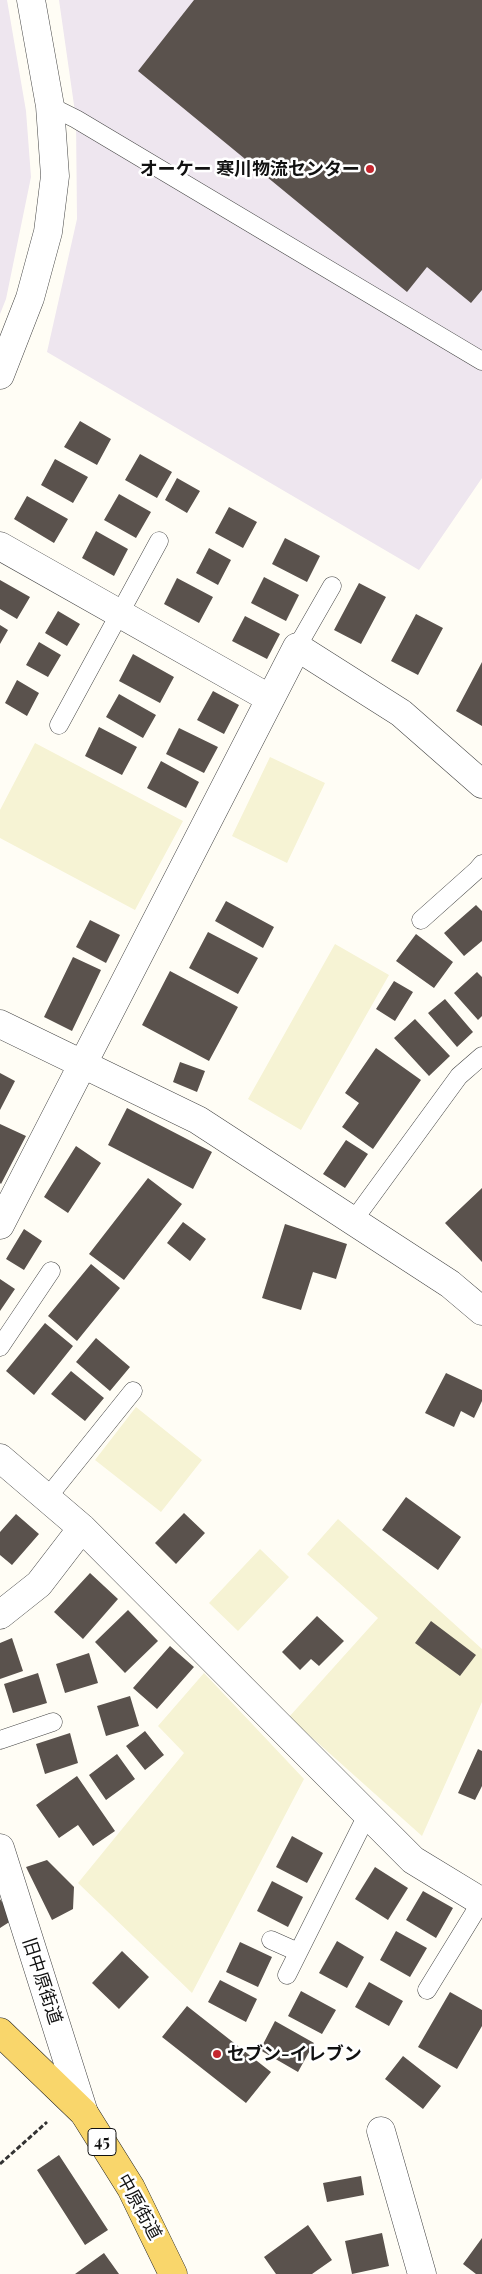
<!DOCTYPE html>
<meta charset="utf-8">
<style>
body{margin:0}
canvas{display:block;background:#fffdf5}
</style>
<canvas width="482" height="2274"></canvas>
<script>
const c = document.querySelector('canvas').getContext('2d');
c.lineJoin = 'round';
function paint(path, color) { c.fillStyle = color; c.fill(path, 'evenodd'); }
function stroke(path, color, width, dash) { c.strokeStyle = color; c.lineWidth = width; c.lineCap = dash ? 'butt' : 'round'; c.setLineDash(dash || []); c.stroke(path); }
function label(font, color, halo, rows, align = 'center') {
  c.font = font + ' "Playfair Display","Noto Sans JP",serif'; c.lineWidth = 5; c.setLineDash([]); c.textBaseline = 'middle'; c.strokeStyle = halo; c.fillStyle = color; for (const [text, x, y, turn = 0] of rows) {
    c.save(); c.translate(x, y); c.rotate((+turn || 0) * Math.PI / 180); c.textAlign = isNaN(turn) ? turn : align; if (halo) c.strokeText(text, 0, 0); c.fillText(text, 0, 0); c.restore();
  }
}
paint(new Path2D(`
 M0,0h7l19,111 5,66 -25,122 -6,15z
 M59,0h423v478l-63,92 -372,-218 30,-133 -1,-100z`), '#eee6ef');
paint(new Path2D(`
 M35,743l148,78 -48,89 -135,-72v-28z
 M270,757l55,26 -38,80 -55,-27z
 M335,944l54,31 -88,155 -53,-31z
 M136,1407l66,53 -41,52 -66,-52z
 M338,1519l144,130v53l-60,134 -133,-119 89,-99 -71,-64z
 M260,1549l29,28 -51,54 -29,-28z
 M204,1673l100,106 -112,214 -114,-110 106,-130 -26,-27z`), '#f6f3d4');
paint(new Path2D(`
 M194,0h288v290l-11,13 -44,-36 -20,25 -269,-221z
 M80,421l31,18 -14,26 -33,-18z
 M140,454l32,18 -15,26 -32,-18z
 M55,459l33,18 -15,26 -32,-18z
 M177,478l23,13 -13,22 -22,-13z
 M119,494l32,18 -15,26 -32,-18z
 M27,496l41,23 -14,24 -40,-24z
 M229,507l28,15 -14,26 -28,-15z
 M96,531l32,18 -14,27 -32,-18z
 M285,538l35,18 -13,26 -35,-18z
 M209,548l22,12 -13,25 -22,-12z
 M264,577l35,18 -13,26 -35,-18z
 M177,578l36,19 -14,26 -35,-19z
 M0,580l30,17 -13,22 -17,-10z
 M359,583l27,14 -25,47 -27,-14z
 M58,611l22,13 -13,22 -22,-13z
 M416,614l27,14 -25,47 -27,-14z
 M245,616l35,18 -13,25 -35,-18z
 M0,625l8,5 -8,14z
 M39,642l22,13 -13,22 -22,-12z
 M133,654l41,23 -14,26 -41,-22z
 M482,662v64l-26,-15z
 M17,680l22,13 -12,23 -22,-13z
 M213,691l26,14 -15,29 -27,-14z
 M119,694l37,21 -13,23 -37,-21z
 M99,727l38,20 -15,28 -37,-19z
 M179,728l39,19 -14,26 -38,-19z
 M161,761l38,21 -13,26 -39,-20z
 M226,901l48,26 -11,21 -48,-27z
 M476,905l6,6v30l-18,15 -20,-23z
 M90,920l30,15 -14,28 -30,-16z
 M208,932l50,26 -20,36 -49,-26z
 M416,934l37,28 -19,26 -38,-27z
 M73,957l28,13 -29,61 -28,-14z
 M170,971l68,36 -29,54 -67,-36z
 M477,972l5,5v39l-4,4 -24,-27z
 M394,981l19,11 -18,29 -19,-12z
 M445,999l28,33 -16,15 -29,-34z
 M415,1019l35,37 -21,20 -35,-38z
 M376,1048l45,32 -48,69 -31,-22 17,-24 -14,-10z
 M180,1062l25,9 -8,21 -24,-10z
 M0,1073l15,8 -15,29z
 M127,1108l85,44 -19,37 -85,-44z
 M0,1124l26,12 -25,48 -1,-1z
 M346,1140l22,14 -23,34 -22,-14z
 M76,1146l25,17 -33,50 -24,-16z
 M148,1178l34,26 -58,76 -35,-26z
 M482,1188v74l-37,-39z
 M183,1222l23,17 -16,22 -23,-18z
 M285,1224l62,20 -11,35 -23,-7 -12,38 -39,-12z
 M24,1229l18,12 -18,29 -18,-11z
 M91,1264l29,24 -43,53 -29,-25z
 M0,1279l15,10 -15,22z
 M45,1323l28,23 -39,49 -28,-24z
 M96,1338l34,29 -20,24 -34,-29z
 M71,1371l33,27 -19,23 -34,-27z
 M446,1373l36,17v11l-8,17 -13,-7 -7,16 -29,-14z
 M406,1497l55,40 -23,33 -56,-40z
 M184,1513l21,20 -29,31 -21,-21z
 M16,1514l23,20 -27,31 -12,-10v-23z
 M90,1573l28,26 -35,40 -29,-27z
 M128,1610l30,31 -33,32 -30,-31z
 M317,1616l27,25 -25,25 -8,-7 -11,11 -18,-18z
 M431,1621l45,34 -16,21 -45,-33z
 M12,1638l11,33 -23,8v-36z
 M170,1646l24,21 -37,42 -24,-21z
 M89,1653l9,30 -33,10 -9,-29z
 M38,1673l9,30 -34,10 -9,-29z
 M130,1696l9,30 -33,10 -9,-30z
 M145,1731l19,24 -19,15 -19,-24z
 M70,1733l8,30 -33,11 -9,-30z
 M478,1749l4,2v35l-7,14 -17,-7z
 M117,1754l18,25 -29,21 -17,-25z
 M77,1776l38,55 -22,15 -15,-21 -19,13 -23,-33z
 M292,1836l31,17 -16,30 -31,-16z
 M47,1860l27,27 -1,22 -21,11 -26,-53z
 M375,1867l33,21 -20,32 -33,-21z
 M272,1881l31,16 -15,30 -31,-16z
 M423,1891l30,17 -17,30 -30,-18z
 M0,1899l14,20 -14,9z
 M396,1931l31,17 -17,29 -30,-17z
 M337,1941l27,16 -17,31 -28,-15z
 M240,1942l32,15 -14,30 -32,-15z
 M122,1951l27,26 -30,32 -27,-26z
 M220,1980l37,19 -11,23 -38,-20z
 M369,1982l34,19 -14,25 -34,-19z
 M301,1991l35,19 -14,24 -34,-18z
 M450,1992l32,18v16l-25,43 -39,-22z
 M187,2006l84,66 -25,31 -84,-66z
 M275,2021l39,22 -16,29 -38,-22z
 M403,2056l38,30 -18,23 -38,-30z
 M59,2155l49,75 -23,15 -48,-75z
 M361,2176l3,19 -37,7 -4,-19z
 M308,2225l24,35 -20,14h-36l-12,-17z
 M382,2233l7,33 -37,8 -7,-33z
 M482,2238v36h-6l-13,-10z
 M104,2253l15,21h-44z`), '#5a524d');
const service = new Path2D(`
 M50,106l26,13 406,242
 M297,647l35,-61
 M59,725l100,-184
 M421,920l56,-50 5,-6
 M353,1221l106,-145 23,-20
 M0,1347l51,-76
 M47,1498l86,-107
 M0,1740l53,-18
 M271,1940l27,12
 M287,1975l80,-160
 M427,1990l54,-88`);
const minor = new Path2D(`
 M0,546l269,152
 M0,1024l198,96 252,164 32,27
 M0,1225l297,-578 104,66 81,71
 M0,1458l82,70 331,332 69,42
 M0,1615l39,-31 43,-56
 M0,1848l84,265
 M381,2131l41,143`);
const tertiary = new Path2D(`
 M0,375l30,-77 18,-66 7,-56 -5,-70 -19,-106`);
const primary = new Path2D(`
 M0,2032l84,81 47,75 42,86`);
stroke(service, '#444', 19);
stroke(minor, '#444', 29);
stroke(tertiary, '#444', 29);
stroke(primary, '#222', 29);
stroke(new Path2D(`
 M0,2164l47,-42`), '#333', 3, [5, 2.5]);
stroke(service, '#fff', 18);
stroke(minor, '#fff', 28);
stroke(tertiary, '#fff', 28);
stroke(primary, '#f9d66b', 28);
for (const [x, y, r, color] of [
 [370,169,5,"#c4262e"],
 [217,2054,5,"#c4262e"]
]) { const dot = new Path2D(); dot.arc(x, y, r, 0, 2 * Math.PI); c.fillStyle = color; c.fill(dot); stroke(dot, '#fff', 2); }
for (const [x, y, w] of [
 [102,2142,28]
]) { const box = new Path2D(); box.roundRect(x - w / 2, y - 13.5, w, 27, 4); c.fillStyle = '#fff'; c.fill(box); stroke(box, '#111', 1); }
label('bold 16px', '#111', null, [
 ["45",102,2142]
]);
label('bold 18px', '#111', '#fff', [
 ["オーケー 寒川物流センター",360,169],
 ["セブン-イレブン",227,2054,"left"]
], 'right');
label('18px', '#111', '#fff', [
 ["旧中原街道",42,1981,72],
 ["中原街道",139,2207,61]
]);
</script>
